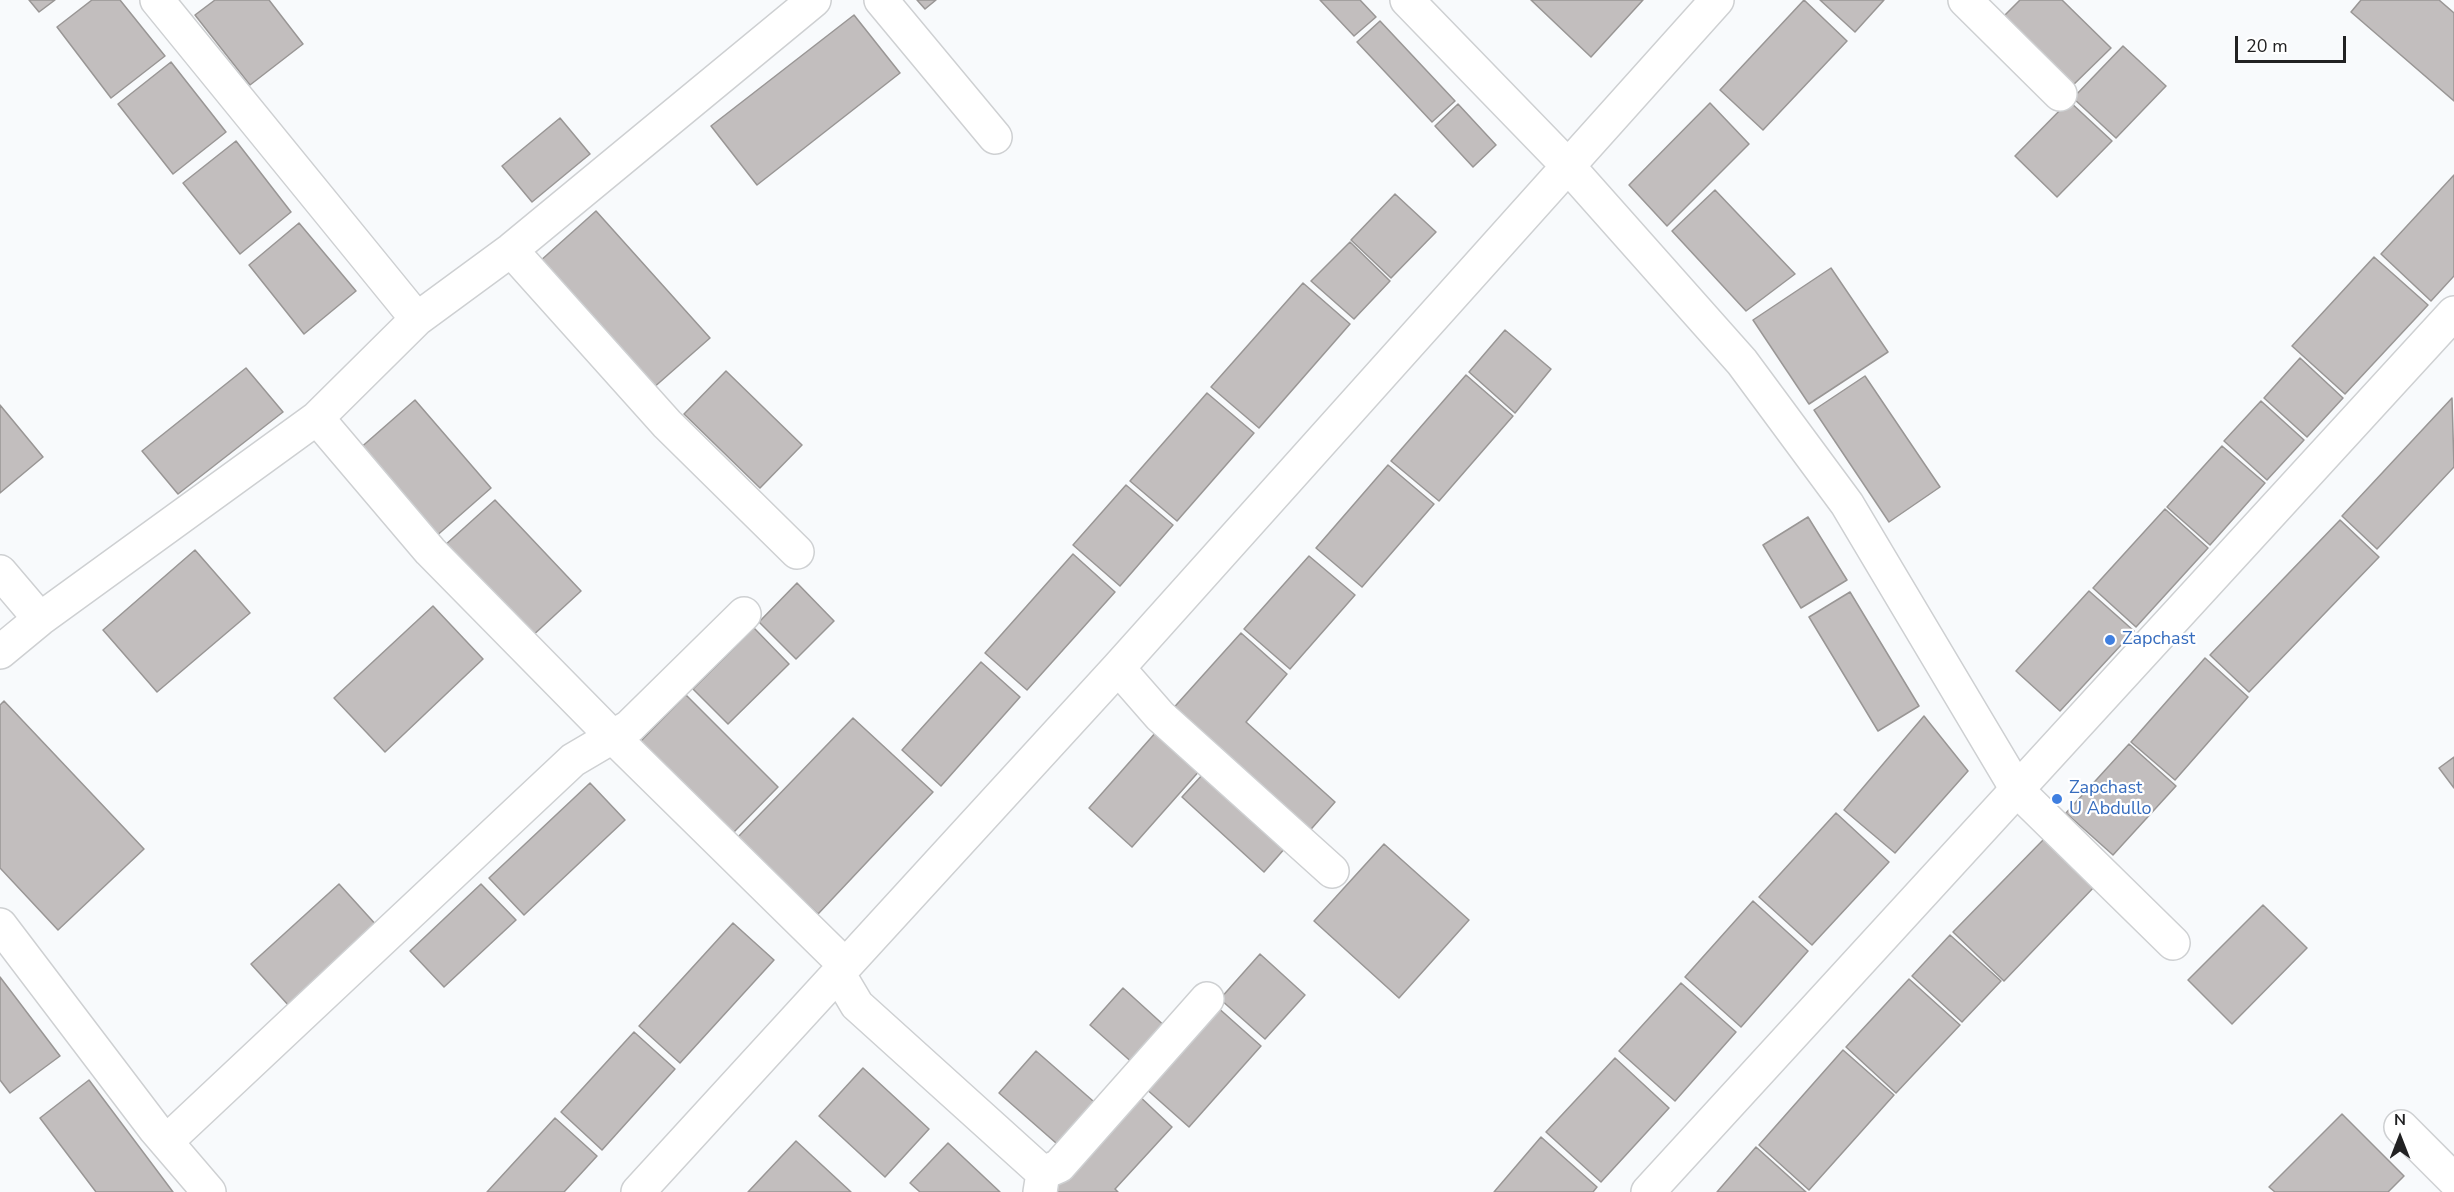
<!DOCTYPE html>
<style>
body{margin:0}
#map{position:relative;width:2454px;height:1192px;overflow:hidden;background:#f8fafc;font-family:"Nunito Sans",sans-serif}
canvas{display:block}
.north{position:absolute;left:2370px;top:1108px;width:60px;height:60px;-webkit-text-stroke:4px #fff;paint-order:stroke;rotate:0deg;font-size:16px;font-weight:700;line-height:24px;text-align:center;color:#212122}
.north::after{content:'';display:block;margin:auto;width:21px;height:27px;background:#212122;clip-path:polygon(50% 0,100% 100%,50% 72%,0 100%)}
.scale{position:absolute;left:2235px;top:36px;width:111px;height:27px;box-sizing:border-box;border:3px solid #212122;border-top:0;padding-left:8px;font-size:18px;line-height:21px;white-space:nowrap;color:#212122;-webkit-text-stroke:4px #fff;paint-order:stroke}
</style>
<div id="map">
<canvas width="2454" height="1192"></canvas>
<div class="north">N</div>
<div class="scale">20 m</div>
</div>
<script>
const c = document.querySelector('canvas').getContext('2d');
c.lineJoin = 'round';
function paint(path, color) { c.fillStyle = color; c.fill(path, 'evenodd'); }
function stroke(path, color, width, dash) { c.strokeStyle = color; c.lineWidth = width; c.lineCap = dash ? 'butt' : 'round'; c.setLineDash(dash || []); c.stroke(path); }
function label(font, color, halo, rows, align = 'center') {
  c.font = font + ' "Nunito Sans",sans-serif'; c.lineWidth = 4.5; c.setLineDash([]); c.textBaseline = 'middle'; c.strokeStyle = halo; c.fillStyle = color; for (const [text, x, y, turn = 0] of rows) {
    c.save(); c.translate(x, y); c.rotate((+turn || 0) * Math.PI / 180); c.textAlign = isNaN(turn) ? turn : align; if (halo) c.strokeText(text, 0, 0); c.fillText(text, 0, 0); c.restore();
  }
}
const building = new Path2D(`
 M29,0h26l-16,12z
 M92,0h28l45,56 -54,42 -54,-71z
 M215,0h54l34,44 -53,41 -55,-70z
 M917,0h19l-11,9z
 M1320,0h40l16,17 -22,19z
 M1531,0h112l-52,57z
 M1804,0l43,41 -84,89 -43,-40z
 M1820,0h64l-29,32z
 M2020,0h42l49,48 -43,42 -70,-68z
 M2361,0h78l15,13v88l-103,-89z
 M854,15l46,58 -143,112 -46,-59z
 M1380,21l75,80 -23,21 -75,-80z
 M2123,46l43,40 -50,52 -43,-40z
 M171,62l55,70 -53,42 -55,-70z
 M2069,101l43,40 -55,56 -42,-41z
 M1710,103l39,41 -82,82 -38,-41z
 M1458,104l38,41 -23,22 -38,-41z
 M560,118l30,36 -58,48 -30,-36z
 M236,141l55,71 -51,42 -57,-71z
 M2454,175v101l-23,25 -50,-47z
 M1715,190l80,84 -49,37 -74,-80z
 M1395,194l41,38 -45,46 -40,-38z
 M596,211l114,127 -58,51 -113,-127z
 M299,223l57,68 -52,43 -55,-69z
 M1350,242l40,39 -36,38 -43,-38z
 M2374,257l54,48 -83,89 -53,-48z
 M1831,268l57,84 -79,52 -56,-84z
 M1303,283l47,41 -91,104 -48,-41z
 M1505,330l46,39 -36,44 -46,-41z
 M2300,358l43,40 -36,39 -43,-39z
 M246,368l37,44 -105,82 -36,-43z
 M726,371l76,74 -42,43 -76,-74z
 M1466,375l47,41 -74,85 -48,-40z
 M1865,376l75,111 -51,35 -75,-112z
 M1207,393l47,40 -77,88 -47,-40z
 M2452,398l2,69 -77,82 -35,-33z
 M415,400l76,88 -57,50 -76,-88z
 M2261,401l43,39 -37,40 -43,-39z
 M0,405l43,52 -43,36z
 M2222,446l43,37 -55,62 -43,-38z
 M1388,465l46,39 -72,83 -46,-39z
 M1126,485l47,40 -53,61 -47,-41z
 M495,500l86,91 -51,47 -86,-92z
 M2165,509l43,39 -72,79 -43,-39z
 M1808,517l39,63 -46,28 -38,-63z
 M2340,520l39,37 -130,135 -39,-37z
 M195,550l55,63 -93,79 -54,-62z
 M1073,554l42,38 -88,98 -42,-37z
 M1309,556l46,39 -65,74 -46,-40z
 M797,583l37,38 -38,38 -37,-37z
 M2089,591l45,40 -74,80 -44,-40z
 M1850,592l69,114 -41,25 -69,-114z
 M433,606l50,53 -98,93 -51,-54z
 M754,628l35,36 -61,60 -35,-35z
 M1241,633l46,41 -41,48 89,80 -30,34 -136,-123z
 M2205,658l43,39 -73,83 -44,-38z
 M981,662l39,35 -79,89 -39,-36z
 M686,695l92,92 -45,46 -94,-90z
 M4,701l140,148 -86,81 -58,-62v-163z
 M1924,716l44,55 -73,82 -51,-43z
 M853,718l80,74 -115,122 -81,-76z
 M1157,731l44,38 -69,78 -43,-39z
 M2129,744l47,42 -63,69 -47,-42z
 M2454,757v31l-15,-20z
 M1204,773l82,74 -22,25 -82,-75z
 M590,783l35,37 -101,95 -35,-37z
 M1836,813l53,49 -77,83 -53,-48z
 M2045,838l50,48 -91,95 -51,-49z
 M1384,844l85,76 -70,78 -85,-77z
 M339,884l39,43 -88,80 -39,-43z
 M481,884l35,36 -72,67 -34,-36z
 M1753,901l55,50 -67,76 -56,-50z
 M2263,905l44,43 -75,76 -44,-44z
 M733,923l41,37 -94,103 -41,-37z
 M1950,935l51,46 -39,41 -50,-46z
 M1260,954l45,41 -40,44 -45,-40z
 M0,977l60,79 -50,37 -10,-13z
 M1909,979l51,46 -64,68 -50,-46z
 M1681,983l55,49 -61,69 -56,-50z
 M1123,988l45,41 -33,36 -45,-40z
 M1216,1006l45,40 -72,81 -45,-40z
 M634,1032l41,37 -73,81 -41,-38z
 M1843,1050l51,45 -85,95 -50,-45z
 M1036,1051l65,57 -37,42 -65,-57z
 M1615,1058l54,50 -68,74 -55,-50z
 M863,1068l66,61 -44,48 -66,-61z
 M89,1080l84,112h-77l-56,-74z
 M1136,1093l36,34 -57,62 3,3h-65l-3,-3z
 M2342,1114l62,62 -16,16h-113l-6,-5z
 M555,1118l42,38 -33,36h-77z
 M1541,1137l56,50 -4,5h-99z
 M796,1141l55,51h-103z
 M948,1143l52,49h-80l-10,-9z
 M1756,1147l50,45h-89z`);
paint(building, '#c2bebe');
stroke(building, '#999695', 1.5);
const minor = new Path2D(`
 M157,0l260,319
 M881,0l114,137
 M1407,0l160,165 175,197 105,142 171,287 155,152
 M1965,0l95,94
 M511,250l156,174 130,128
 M317,418l113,133 183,186 232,228
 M0,572l40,47
 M0,652l40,-33 277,-201 100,-99 94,-69 303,-250
 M1118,668l42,48 172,155
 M0,925l155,204 54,63
 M838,973l19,32 186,168 -3,19
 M2401,1127l53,53
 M166,1142l407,-382 56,-33 115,-113
 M1043,1173l16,-7 148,-167
 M638,1192l480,-524 599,-668`);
const secondary = new Path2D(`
 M1648,1192l806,-879`);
stroke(minor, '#ced0d2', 36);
stroke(secondary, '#ced0d2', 36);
stroke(minor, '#fff', 33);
stroke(secondary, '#fff', 33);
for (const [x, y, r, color] of [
 [2110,640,6,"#3f7fe0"],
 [2057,799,6,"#3f7fe0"]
]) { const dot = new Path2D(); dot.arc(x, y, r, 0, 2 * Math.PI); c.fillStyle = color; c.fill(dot); stroke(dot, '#fff', 2); }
label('18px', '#366cbe', '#fff', [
 ["Zapchast",2122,640],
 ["Zapchast",2069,789],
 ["U Abdullo",2069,810]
], 'left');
</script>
